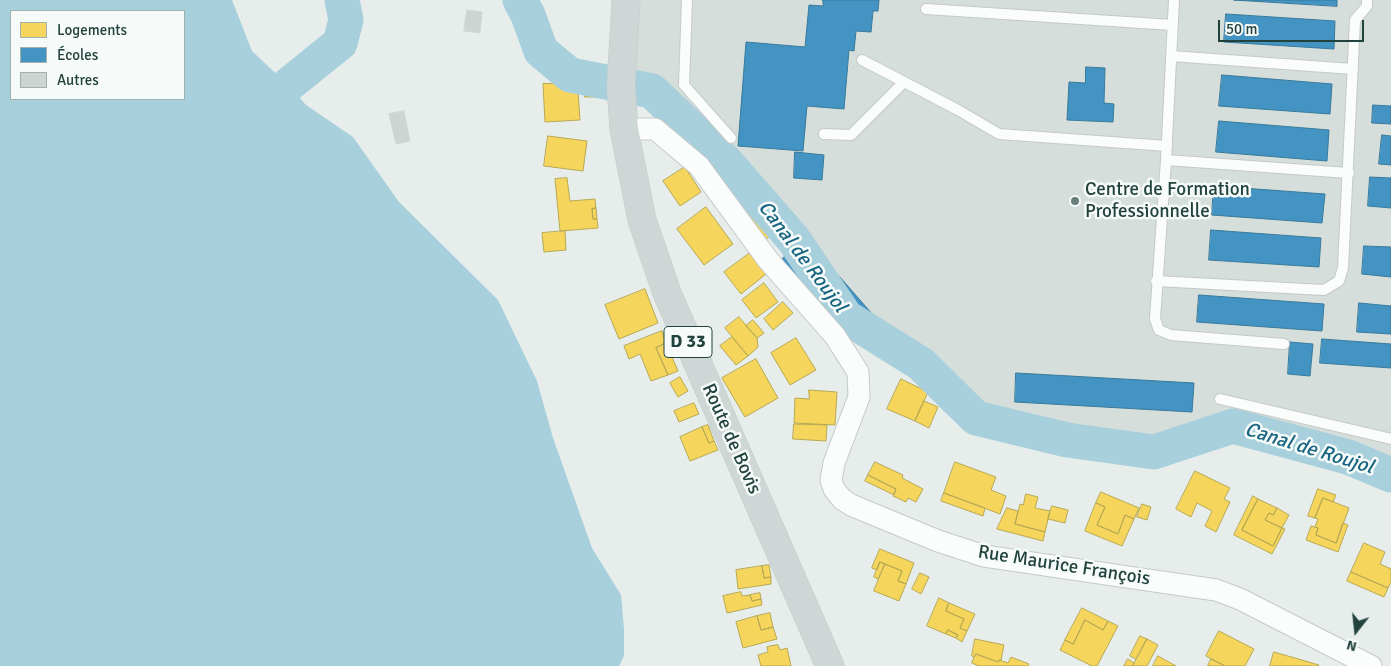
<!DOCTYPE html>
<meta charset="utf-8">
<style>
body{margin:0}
#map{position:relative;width:1391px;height:666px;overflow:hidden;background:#e7edea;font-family:Signika,sans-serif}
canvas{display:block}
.legend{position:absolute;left:10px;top:10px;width:175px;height:90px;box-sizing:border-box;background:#f6fbf9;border:1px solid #a1b1ae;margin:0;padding:6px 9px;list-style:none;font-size:15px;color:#22423d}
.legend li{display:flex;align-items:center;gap:10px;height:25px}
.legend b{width:25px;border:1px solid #a1b1ae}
.north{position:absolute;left:1331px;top:606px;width:50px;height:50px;-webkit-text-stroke:4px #f6fbf9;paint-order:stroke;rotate:196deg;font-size:14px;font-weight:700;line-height:20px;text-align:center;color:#22423d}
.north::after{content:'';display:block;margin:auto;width:18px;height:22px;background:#22423d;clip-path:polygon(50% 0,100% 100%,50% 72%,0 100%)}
.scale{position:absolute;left:1218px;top:20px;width:146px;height:22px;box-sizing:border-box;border:2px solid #22423d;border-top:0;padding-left:6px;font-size:15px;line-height:18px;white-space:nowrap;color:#22423d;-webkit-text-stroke:4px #f6fbf9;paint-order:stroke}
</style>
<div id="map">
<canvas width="1391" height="666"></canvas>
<ul class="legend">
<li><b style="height:14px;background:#f6d55c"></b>Logements</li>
<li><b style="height:14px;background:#4393c3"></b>Écoles</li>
<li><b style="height:14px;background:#ced4d2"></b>Autres</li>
</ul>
<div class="north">N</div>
<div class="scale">50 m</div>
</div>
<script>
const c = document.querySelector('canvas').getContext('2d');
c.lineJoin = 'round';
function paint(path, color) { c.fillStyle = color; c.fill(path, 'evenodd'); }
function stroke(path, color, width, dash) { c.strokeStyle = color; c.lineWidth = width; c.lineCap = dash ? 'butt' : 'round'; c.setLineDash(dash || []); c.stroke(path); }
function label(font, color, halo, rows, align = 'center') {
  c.font = font + ' Signika,sans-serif'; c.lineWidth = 5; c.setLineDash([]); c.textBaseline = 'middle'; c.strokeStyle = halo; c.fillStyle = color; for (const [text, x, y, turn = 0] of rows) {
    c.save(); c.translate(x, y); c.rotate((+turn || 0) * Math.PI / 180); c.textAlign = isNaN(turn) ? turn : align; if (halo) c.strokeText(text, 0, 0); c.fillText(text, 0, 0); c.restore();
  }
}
paint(new Path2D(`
 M626,0h765v475l-43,-18 -115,-31 -79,26 -87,-12 -91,-22 -55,-54 -75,-47 -52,-77 -68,-78 -74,-71 -18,-4z`), '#d5dedb');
paint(new Path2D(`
 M0,0h232l20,51 36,34 18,20 47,32 46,65 99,98 39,81 16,57 39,110 29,47 3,34v27l-5,10h-619zM11,11h173v88h-173z`), '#a7cfdc');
const homes = new Path2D(`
 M585,81h19l1,16h-20z
 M580,83l1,9h-3l2,28 -35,2 -2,-38z
 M548,136l39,5 -4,30 -39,-5z
 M685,167l16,25 -21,14 -17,-25z
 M567,178l3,23 25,-2 1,9 -4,1 1,10h4l1,9 -38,3 -5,-52z
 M753,195l27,33 -15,12 -27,-34z
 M706,207l27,37 -29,21 -27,-36z
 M596,208l1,11h-4l-1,-10z
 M565,231l1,19 -22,2 -2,-19z
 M750,253l16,21 -25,20 -17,-22z
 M764,283l14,19 -22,16 -14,-18z
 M645,289l13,34 -39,16 -14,-34z
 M783,302l10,11 -20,17 -9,-11z
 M739,317l18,21 1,9 -10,9 -23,-28z
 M753,320l11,13 -7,5 -11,-12z
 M662,331l4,12 -10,5 12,27 -17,6 -11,-27 -11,5 -5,-13z
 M732,337l16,19 -12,9 -16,-19z
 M796,338l20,32 -26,15 -19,-32z
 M666,343l12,28 -10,4 -12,-27z
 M756,359l22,39 -33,19 -23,-39z
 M680,377l8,14 -10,6 -8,-14z
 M901,379l27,13 -13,29 -28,-12z
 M809,390l28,2 -2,33 -41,-2 1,-25 14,1z
 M924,401l14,6 -9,21 -14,-7z
 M694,403l5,11 -20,8 -5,-11z
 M794,424l33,1 -1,16 -33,-2z
 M708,425l6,16 -5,2 -7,-16z
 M702,427l7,16 5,-2 4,9 -28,11 -10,-24z
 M875,462l28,13 -1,3 21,11 -7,13 -8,-4 -2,4 -13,-6 3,-7 -28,-14z
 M955,462l41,15 -5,13 15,6 -6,18 -56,-21z
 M1195,471l35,17 -6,11 6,3 -14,30 -11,-6 7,-15 -15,-8 -6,14 -15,-8z
 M868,475l28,14 -2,6 -29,-14z
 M1318,489l18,6 -3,7 -10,-4 -8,20 -7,-2z
 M1101,492l38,16 -5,11 -9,-4 -7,19 -21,-9 8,-18 -9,-4z
 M944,493l41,15 -2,8 -42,-15z
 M1026,494l12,3 -3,11 15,3 -5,21 -30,-8 5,-20 3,1z
 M1253,496l5,3 -16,31 31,16 9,-18 3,1 -13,25 -38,-19z
 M1323,498l26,10 -13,35 -20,-8 2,-7 -3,-1 3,-8 -3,-1z
 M1258,499l19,9 -4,7 -4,-2 -4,7 17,8 -9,18 -31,-16z
 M1096,503l9,4 -8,18 21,9 7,-19 9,4 -12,27 -37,-15z
 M1142,504l9,3 -4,13 -10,-3z
 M1052,506l16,4 -3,13 -17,-4z
 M1007,508l11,3 -3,13 30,8 -2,9 -46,-12z
 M1277,508l12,7 -7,13 -17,-8 4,-7 4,2z
 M1343,523l5,2 -10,27 -32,-12 5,-14 7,2 -2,7 20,8z
 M1364,543l21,9 -5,12 11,5v13l-3,6 -37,-16z
 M880,549l34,14 -8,21 -8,-3 4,-10 -22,-9 -3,8 -5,-2z
 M880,562l5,2 -7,15 -4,-2z
 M885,564l17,7 -4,10 8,3 -7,17 -25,-10z
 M769,565l2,12 -7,1 -2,-12z
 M762,566l2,12 7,-1v7l-33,5 -2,-19z
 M1351,572l37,16 -4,9 -37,-16z
 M920,573l9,4 -8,17 -9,-5z
 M741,592l1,4 8,-1 2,6 9,-2 1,6 -35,8 -4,-17z
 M760,593l1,6 -9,2 -2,-6z
 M939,598l10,5 -3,8 18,8 -4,9 7,3 -5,11 -6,-4 2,-3 -10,-5 -2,4 -19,-8z
 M949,603l26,11 -8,17 -7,-3 4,-9 -18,-8z
 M1082,608l26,13 -5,9 -18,-10 -12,24 -8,-4z
 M770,613l3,14 -12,3 -4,-14z
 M757,616l4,14 12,-3 4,12 -34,9 -7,-26z
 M1085,620l18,10 5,-9 10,5 -21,40h-5l-32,-16 5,-10 8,4z
 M948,630l10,5 -2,3 -10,-4z
 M1219,631l35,18 -9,17h-20l-19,-10z
 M1140,636l7,3 -11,20 -6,-3z
 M975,639l29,6 -3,15h-2l-1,2 -22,-8 -2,3 -2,-1z
 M1147,639l11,6 -11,21h-14z
 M778,645l2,5 7,-2 4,18h-30l-3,-11 10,-3 -1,-5z
 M1274,652l45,13 -1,1h-48z
 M976,654l22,8 1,-2 9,3 3,-6 18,7 -1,2h-49l-7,-3z
 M1158,656l18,10h-23z
 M1128,659l6,4 -1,3h-9z
 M1211,659l14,7h-17z`);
paint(homes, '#f6d55c');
stroke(homes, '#b6a953', 1);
const schools = new Path2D(`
 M823,0h56l-1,11h-5l-2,21 -15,-1 -2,20 -5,-1 -5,59 -37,-3 -4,45 -65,-5 8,-104 59,5 4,-42 14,1z
 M1234,0h103v6z
 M1226,14l109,7 -1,28 -110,-7z
 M1086,67l19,1 -1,35 10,1 -1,18 -46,-2 2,-38 16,1z
 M1222,75l110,9 -2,30 -111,-8z
 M1373,105l18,1v18l-19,-1z
 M691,113l34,33 -14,15 -35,-33z
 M1219,121l110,9 -2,31 -111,-9z
 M1382,135l9,1v29l-12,-1z
 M795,152l29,3 -2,25 -28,-2z
 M732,154l17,18 -19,18 -17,-18z
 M1370,177l21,1v30l-23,-2z
 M1214,186l111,8 -3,29 -110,-8z
 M1211,230l110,8 -2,29 -110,-7z
 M806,238l29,34 -24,22 -30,-34z
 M1364,246l27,1v30l-29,-3z
 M839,276l34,39 19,12 -19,20 -49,-60z
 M1199,295l125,9 -2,27 -125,-9z
 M1359,303l32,3v28l-34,-2z
 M1322,339l69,5v24l-71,-5z
 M1290,342l23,2 -3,32 -22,-2z
 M1016,373l178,10 -2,29 -177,-10z`);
paint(schools, '#4393c3');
stroke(schools, '#397b9b', 1);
stroke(new Path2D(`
 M520,0l8,15 13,36 29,24 82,16 74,71 68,78 52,77 75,47 55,54 91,22 87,12 79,-26 115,31 43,18
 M288,85l52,-42 6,-23 -4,-20`), '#a7cfdc', 35);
const building = new Path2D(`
 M467,10l15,2 -2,21 -16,-2z
 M404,111l6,30 -14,3 -7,-30z`);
paint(building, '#ced4d2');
stroke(building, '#d0d6d3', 1);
const service = new Path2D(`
 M687,0l-3,85 47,53
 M1174,0l-8,160 -11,159 4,11 12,5 113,9
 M926,9l247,16
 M1171,56l182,13
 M862,60l96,50 41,24 168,12
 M824,134l27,1 53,-53
 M1166,160l183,13
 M1156,281l168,9 15,-9 4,-13 12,-248 12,-14v-6
 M1220,399l171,40`);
const minor = new Path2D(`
 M624,129h31l44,37 69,94 67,76 23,36 1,25 -25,66 -3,17 3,9 8,10 9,6 87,36 46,15 232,34 24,9 131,67`);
const primary = new Path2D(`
 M626,0l-5,86 3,43 18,91 25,73 163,373`);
stroke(service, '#c4cac8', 12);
stroke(minor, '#c4cac8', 23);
stroke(primary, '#c2ccca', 29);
stroke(service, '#fbfcfc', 10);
stroke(minor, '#fbfcfc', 21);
stroke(primary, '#ced7d6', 28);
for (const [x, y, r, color] of [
 [1075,201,5,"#677e7a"]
]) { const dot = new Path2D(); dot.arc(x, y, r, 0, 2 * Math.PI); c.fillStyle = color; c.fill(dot); stroke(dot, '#f6fbf9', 2); }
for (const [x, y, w] of [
 [688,342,48]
]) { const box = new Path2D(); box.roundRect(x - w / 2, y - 15.5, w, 31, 4); c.fillStyle = '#f6fbf9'; c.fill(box); stroke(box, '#22423d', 1); }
label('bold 18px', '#22423d', null, [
 ["D 33",688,342]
]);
label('19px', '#22423d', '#f6fbf9', [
 ["Centre de Formation",1085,190],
 ["Professionnelle",1085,212]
], 'left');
label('19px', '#22423d', '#f6fbf9', [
 ["Route de Bovis",731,439,66],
 ["Rue Maurice François",1064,566,9]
]);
label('italic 20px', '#186582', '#f6fbf9', [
 ["Canal de Roujol",802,257,53],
 ["Canal de Roujol",1309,449,17]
]);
</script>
